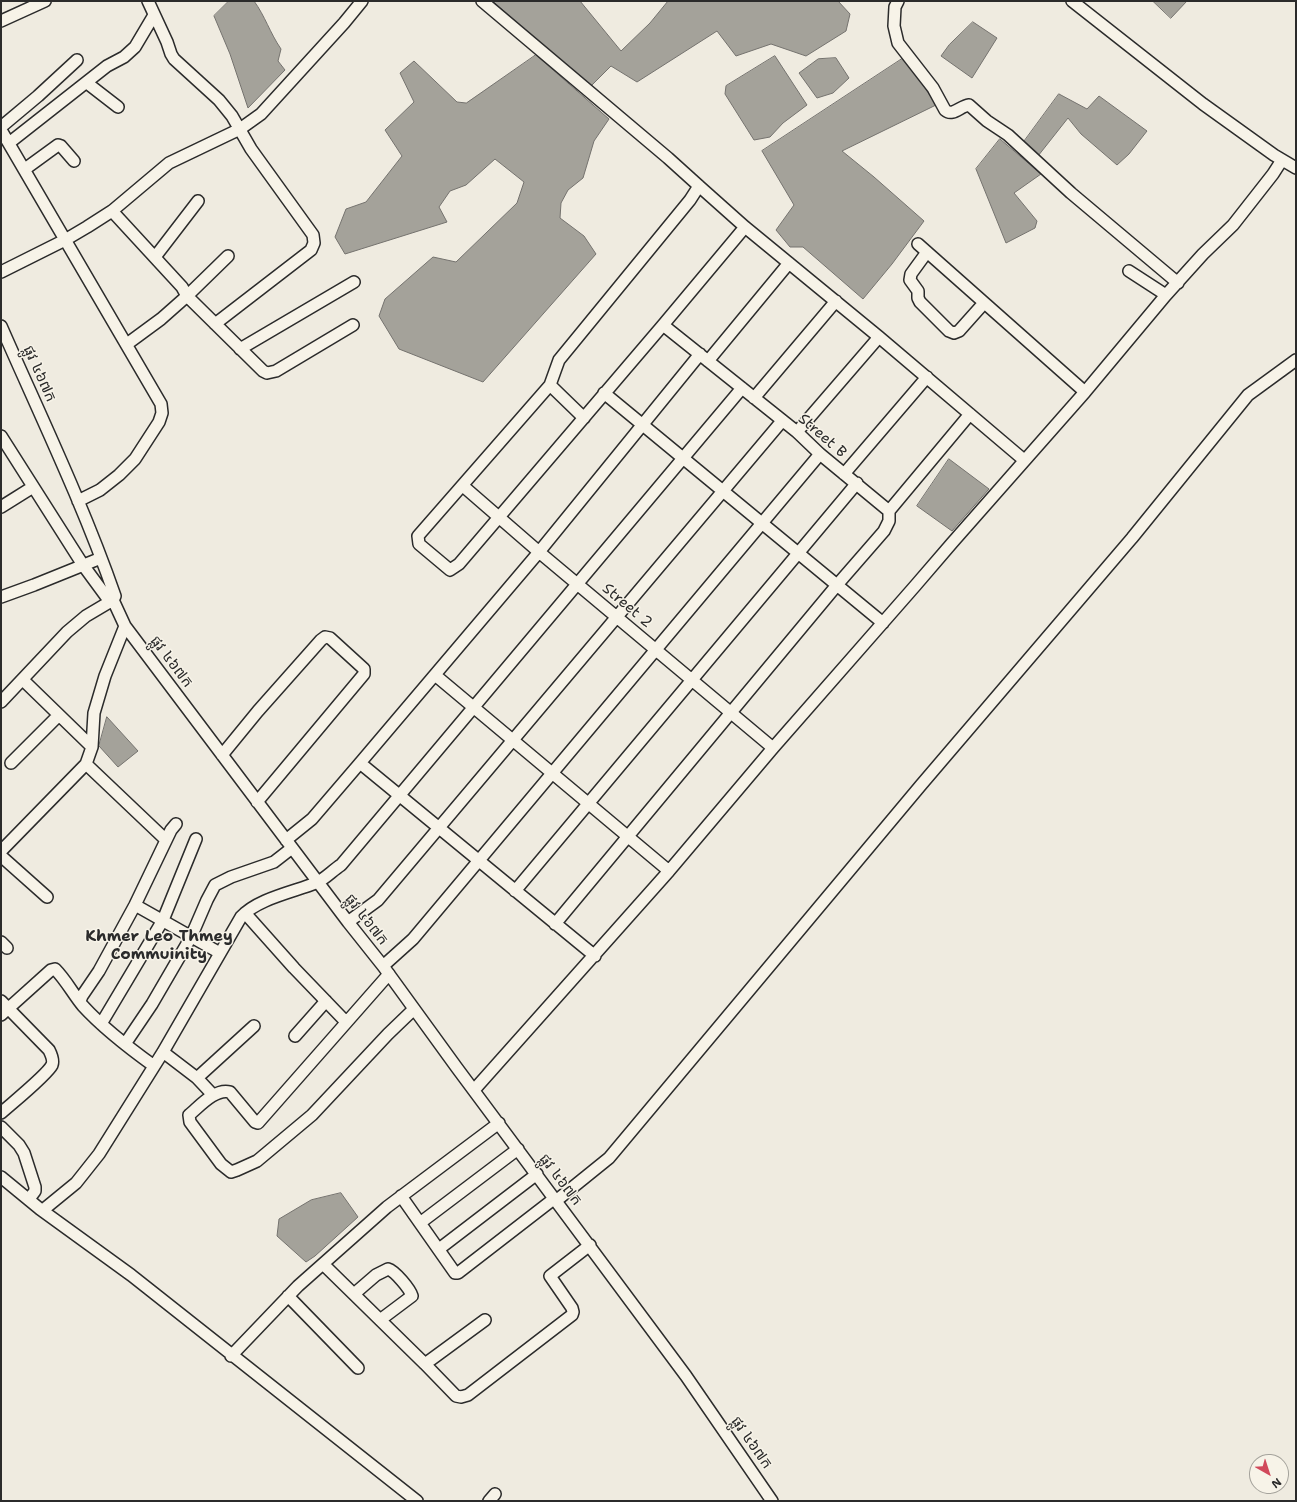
<!DOCTYPE html>
<meta charset="utf-8">
<style>
body{margin:0}
#map{position:relative;width:1297px;height:1502px;overflow:hidden;background:#efebe0;font-family:"Shantell Sans",sans-serif}
canvas{display:block}
.frame{position:absolute;inset:0;border:2px solid #2b2b2b;pointer-events:none}
.north{position:absolute;left:1249px;top:1454px;width:40px;height:40px;box-sizing:border-box;background:#f7f3e8;border:1px solid #a5a39c;border-radius:50%;rotate:141deg;font-size:11px;font-weight:700;line-height:16px;text-align:center;color:#2b2b2b}
.north::after{content:'';display:block;margin:auto;width:14px;height:18px;background:#d1495b;clip-path:polygon(50% 0,100% 100%,50% 72%,0 100%)}
</style>
<div id="map">
<canvas width="1297" height="1502"></canvas>
<div class="frame"></div>
<div class="north">N</div>
</div>
<script>
const c = document.querySelector('canvas').getContext('2d');
c.lineJoin = 'round';
function paint(path, color) { c.fillStyle = color; c.fill(path, 'evenodd'); }
function stroke(path, color, width, dash) { c.strokeStyle = color; c.lineWidth = width; c.lineCap = dash ? 'butt' : 'round'; c.setLineDash(dash || []); c.stroke(path); }
function label(font, color, halo, rows, align = 'center') {
  c.font = font + ' "Shantell Sans","Noto Sans Khmer",sans-serif'; c.lineWidth = 3; c.setLineDash([]); c.textBaseline = 'middle'; c.strokeStyle = halo; c.fillStyle = color; for (const [text, x, y, turn = 0] of rows) {
    c.save(); c.translate(x, y); c.rotate((+turn || 0) * Math.PI / 180); c.textAlign = isNaN(turn) ? turn : align; if (halo) c.strokeText(text, 0, 0); c.fillText(text, 0, 0); c.restore();
  }
}
const water = new Path2D(`
 M229,1h25c11,15 16,32 27,48l-3,12 7,9 -37,38 -18,-54 -16,-38z
 M493,1h87l41,50 29,-28 18,-22h170l12,13 -4,17 -40,25 -35,-12 -35,12 -19,-25 -80,51 -26,-16 -20,20z
 M1153,1h34l-16,17z
 M973,22l24,16 -25,40 -31,-22 8,-11z
 M536,55l73,64 -15,22 -11,37 -15,12 -7,13 -1,15 24,18 12,18 -113,128 -84,-33 -20,-33 6,-17 48,-42 23,5 61,-59 7,-21 -29,-23 -29,26 -16,6 -11,16 8,15 -102,32 -10,-17 11,-28 20,-7 36,-46 -17,-26 29,-28 -14,-29 14,-12 43,41 9,1z
 M775,56l32,49 -24,18 -13,14 -16,3 -29,-46 1,-8z
 M905,57l31,48 -94,46 32,26 50,44 -32,43 -29,35 -60,-52h-13l-14,-17 18,-25 -32,-54z
 M836,58l13,20 -16,15 -16,5 -18,-25 19,-14z
 M1059,94l28,15 12,-13 48,35 -18,23 -12,11 -36,-31 -13,-16 -30,38 -15,-13z
 M1000,139l41,35 -27,19 23,28 -2,7 -29,15 -30,-74z
 M949,459l40,30 -37,42 -35,-25z
 M107,717l31,34 -20,16 -19,-21z
 M341,1193l17,24 -43,39 -9,6 -29,-26 2,-17 32,-19z`);
paint(water, '#a4a29a');
stroke(water, '#74726e', 1);
const minor = new Path2D(`
 M148,1l19,41 4,12 3,5 45,41 13,16 19,33 62,86 1,8 -3,7 -96,74
 M482,1l186,157 31,28
 M898,1l-3,6 -1,19 4,17 35,45 12,22c8,7 15,-4 24,-5l18,16 21,14 63,58 107,90
 M1072,1l131,103 71,51 22,13
 M1,21l44,-20
 M87,83l31,24
 M1,127l37,-31 39,-36
 M1,130l160,274 1,9 -3,9 -24,37 -16,16 -19,15 -22,11
 M9,143l98,-77 17,-9 11,-10 19,-32
 M25,169l33,-24 3,1 13,15
 M112,211l70,76 5,9 41,-40
 M745,227l-82,98 -204,239 -9,6 -31,-26 -1,-8 132,-151 9,-25 131,-160 9,-14 46,41 134,110 145,123
 M918,244l167,148
 M927,252l-16,22 -1,6 8,11v7l2,4 29,29 5,2 5,-2 25,-28
 M155,257l43,-56
 M1129,271l37,24
 M1,272l64,-32 22,-13 25,-16 57,-48 71,-34 21,-15 83,-91 18,-22
 M663,325l134,107 23,22 69,57
 M1,326c39,89 82,178 114,270l-2,4 12,26 223,296 35,44 74,102 229,308 86,125
 M127,344l34,-25 26,-23 76,75 4,2 9,-2 77,-46
 M240,349l114,-67
 M708,361l81,-98
 M550,385l34,33
 M604,393l279,230
 M754,398l82,-97
 M797,432l82,-95
 M1,436l82,129 25,34 5,1
 M844,474l83,-97
 M463,486l76,66 234,196
 M1,507l32,-20
 M889,511l81,-97
 M1,597l33,-12 67,-27
 M435,675l234,196
 M23,680l69,67
 M1,702l66,-70 19,-16 27,-16
 M222,755l36,-44 63,-71 4,-3 5,1 34,31v5l-107,128
 M11,763l48,-48
 M360,763l235,193
 M86,764l80,76
 M286,840l26,-21 48,-56 179,-211 161,-198
 M1,851l85,-87 6,-17 2,-34 11,-37 20,-50
 M1,856l46,41
 M515,891l342,-408
 M135,905l85,48
 M245,913l49,55 52,54
 M348,922l30,-22 404,-479
 M555,924l282,-339 47,-54 5,-10v-10
 M1,942l6,6
 M383,966l30,-27 407,-485
 M389,974l-131,149 -3,-1 -25,-30c-15,-4 -31,15 -41,23l1,7 31,42 10,8 6,-2 20,-9 55,-46 76,-81 26,-25
 M1,1001l48,49c2,4 5,10 3,15 -5,10 -41,39 -51,48
 M80,1001l2,-5 17,-25 36,-66 36,-75 5,-6
 M1,1015l50,-45 4,-1c11,11 18,25 28,37 21,23 46,42 71,60
 M101,1024l62,-104 33,-81
 M295,1036l31,-35
 M125,1044l27,-40 39,-67 16,-37 8,-15 16,-8 43,-15 18,-14
 M163,1052l34,26 57,-52
 M197,1078l16,17
 M474,1090l195,-219 104,-123 142,-162 37,-43 133,-151 81,-97 37,-41 30,-29 40,-51 9,-14
 M1,1127l18,18 5,8 11,34v4l-6,8
 M1,1177l39,32 91,66 286,226
 M401,1196l54,77h3l97,-75
 M557,1200l52,-42 312,-373 211,-247 116,-143 48,-35
 M43,1210l33,-27 23,-29 64,-102 78,-135c16,-18 52,-25 75,-34 9,-4 17,-13 25,-18l401,-477
 M420,1223l98,-74
 M439,1249l98,-75
 M323,1264l102,100
 M354,1294l22,-19 12,-6c7,2 22,20 24,27l-32,24
 M288,1296l70,72
 M485,1320l-60,44 31,32 5,1 7,-2 104,-80 1,-3 -1,-4 -22,-32 40,-31
 M231,1356l67,-70 89,-79 112,-84
 M489,1501l6,-7`);
stroke(minor, '#2b2b2b', 14);
stroke(minor, '#f7f3e8', 11);
label('15px', '#2b2b2b', '#f7f3e8', [
 ["ផ្លូវ ៤៦៧ក",39,374,66],
 ["Street B",822,436,41],
 ["Street 2",627,606,40],
 ["ផ្លូវ ៤៦៧ក",171,662,53],
 ["ផ្លូវ ៤៦៧ក",366,920,52],
 ["ផ្លូវ ៤៦៧ក",560,1180,53],
 ["ផ្លូវ ៤៦៧ក",751,1443,55]
]);
label('bold 16px', '#2b2b2b', '#f7f3e8', [
 ["Khmer Leo Thmey",159,937],
 ["Commuinity",159,955]
]);
</script>
